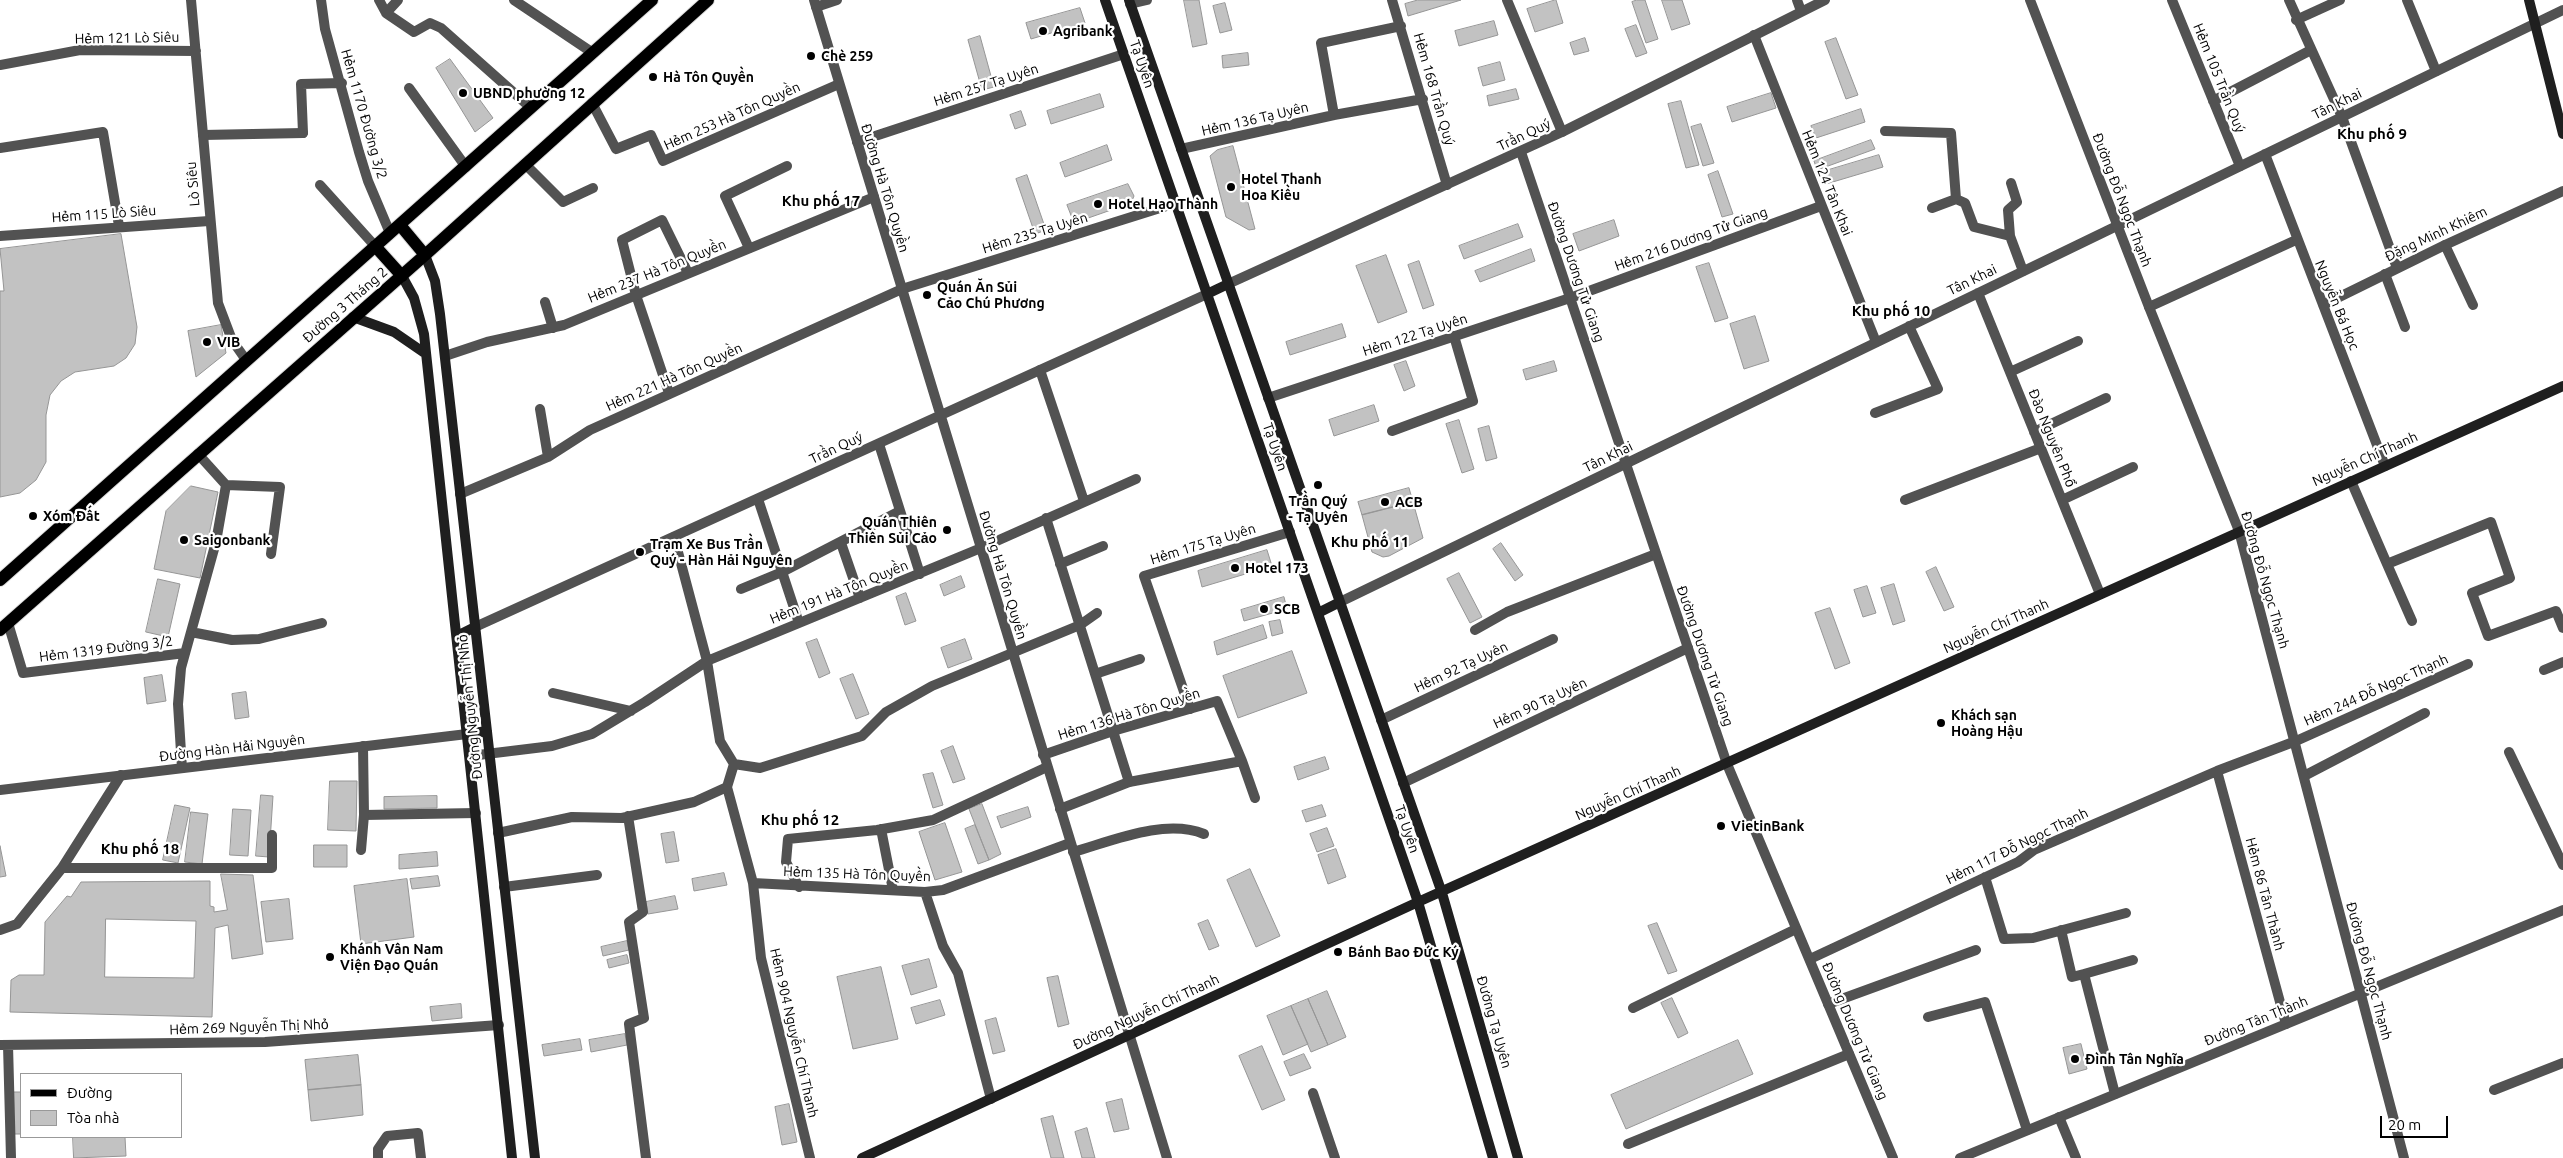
<!DOCTYPE html>
<meta charset="utf-8">
<style>
body{margin:0}
#map{position:relative;width:2563px;height:1158px;overflow:hidden;background:#fff;font-family:Ubuntu,sans-serif}
canvas{display:block}
.legend{position:absolute;left:20px;top:1073px;width:162px;height:65px;box-sizing:border-box;background:#fff;border:1px solid #999;margin:0;padding:6px 9px;list-style:none;font-size:15px;color:#000}
.legend li{display:flex;align-items:center;gap:10px;height:25px}
.legend b{width:25px;border:1px solid #999}
.scale{position:absolute;left:2380px;top:1116px;width:68px;height:22px;box-sizing:border-box;border:2px solid #000;border-top:0;padding-left:6px;font-size:15px;line-height:18px;white-space:nowrap;color:#000;-webkit-text-stroke:4px #fff;paint-order:stroke}
</style>
<div id="map">
<canvas width="2563" height="1158"></canvas>
<ul class="legend">
<li><b style="height:6px;background:#000"></b>Đường</li>
<li><b style="height:14px;background:#c2c2c2"></b>Tòa nhà</li>
</ul>
<div class="scale">20 m</div>
</div>
<script>
const c = document.querySelector('canvas').getContext('2d');
c.lineJoin = 'round';
function paint(path, color) { c.fillStyle = color; c.fill(path, 'evenodd'); }
function stroke(path, color, width, dash) { c.strokeStyle = color; c.lineWidth = width; c.lineCap = dash ? 'butt' : 'round'; c.setLineDash(dash || []); c.stroke(path); }
function label(font, color, halo, rows, align = 'center') {
  c.font = font + ' Ubuntu,sans-serif'; c.lineWidth = 4.5; c.setLineDash([]); c.textBaseline = 'middle'; c.strokeStyle = halo; c.fillStyle = color; for (const [text, x, y, turn = 0] of rows) {
    c.save(); c.translate(x, y); c.rotate((+turn || 0) * Math.PI / 180); c.textAlign = isNaN(turn) ? turn : align; if (halo) c.strokeText(text, 0, 0); c.fillText(text, 0, 0); c.restore();
  }
}
const building = new Path2D(`
 M1184,0h15l8,44 -14,3z
 M1418,0h43l-53,16 -3,-12z
 M1556,0l7,23 -28,9 -8,-23z
 M1637,0h8l13,39 -12,4 -14,-41z
 M1662,0h20l8,24 -18,6z
 M1225,3l7,27 -12,3 -7,-27z
 M1080,8l5,15 -54,16 -5,-16z
 M1494,21l4,14 -39,11 -4,-15z
 M1636,25l11,28 -11,4 -11,-28z
 M980,36l14,51 -12,3 -14,-50z
 M1585,38l4,13 -15,4 -4,-12z
 M1836,38l22,57 -12,4 -21,-57z
 M1248,53l1,12 -26,3 -1,-12z
 M450,59l43,59 -18,14 -39,-64z
 M1500,62l5,18 -22,6 -5,-18z
 M1516,89l3,10 -30,7 -2,-10z
 M1771,93l5,15 -44,14 -5,-15z
 M1100,94l4,13 -53,17 -4,-13z
 M1681,101l18,64 -13,3 -18,-64z
 M1861,109l4,13 -49,16 -5,-12z
 M1021,111l5,14 -11,4 -5,-14z
 M1701,124l13,39 -11,3 -12,-39z
 M1871,140l4,9 -58,21 -3,-9z
 M1107,145l5,15 -47,17 -5,-14z
 M1233,146l22,83 -6,1 -23,-13 -16,-61 7,-6z
 M1879,155l4,12 -57,17 -4,-12z
 M1718,171l15,43 -11,3 -14,-42z
 M1027,175l19,55 -11,4 -19,-55z
 M1128,184l6,12 -3,7 -57,20 -7,-18z
 M1614,220l5,16 -40,15 -6,-17z
 M1518,224l5,13 -59,22 -5,-13z
 M121,234l16,93 -2,17 -9,14 -12,8 -39,6 -14,9 -11,14 -4,20v47l-10,18 -16,13 -20,4v-206h4l-4,-42z
 M1531,249l4,12 -55,21 -5,-11z
 M1386,255l21,57 -29,11 -22,-57z
 M1419,261l15,44 -11,4 -15,-44z
 M1709,263l19,55 -13,4 -19,-55z
 M1755,316l14,45 -25,8 -14,-45z
 M1342,324l4,13 -56,18 -4,-13z
 M221,325l5,28 -30,24 -8,-46z
 M1406,361l9,25 -11,5 -10,-26z
 M1554,361l3,10 -31,9 -3,-10z
 M1374,405l5,16 -45,15 -5,-16z
 M1459,420l15,49 -12,4 -16,-49z
 M1489,426l8,32 -11,3 -8,-32z
 M191,486l27,6 -18,86 -46,-9 12,-58z
 M1409,488l4,14 -51,13 -4,-13z
 M1413,502l10,36 -34,18 -6,1 -11,-5 -10,-37z
 M1501,543l22,32 -8,6 -22,-32z
 M1267,550l5,16 -70,21 -4,-16z
 M1936,567l18,40 -10,4 -18,-39z
 M1459,573l23,44 -12,6 -23,-44z
 M961,576l4,11 -21,9 -4,-11z
 M158,579l22,5 -12,53 -22,-5z
 M1894,584l11,37 -12,4 -12,-37z
 M1867,586l9,27 -13,4 -9,-27z
 M906,593l10,28 -11,4 -9,-28z
 M1284,597l3,12 -43,12 -3,-11z
 M1830,608l20,55 -15,6 -20,-56z
 M1280,620l3,13 -11,3 -3,-14z
 M1263,625l4,13 -50,17 -3,-13z
 M817,639l13,34 -11,5 -13,-35z
 M965,639l7,20 -24,9 -7,-20z
 M1292,651l15,42 -69,25 -15,-42z
 M853,674l16,40 -13,5 -16,-40z
 M162,675l4,26 -19,3 -3,-26z
 M246,692l3,25 -14,2 -3,-25z
 M953,746l12,33 -12,4 -12,-32z
 M1325,757l4,12 -31,11 -4,-13z
 M933,773l10,32 -10,3 -10,-33z
 M330,781h27l-1,50 -28,-1z
 M261,795l12,1 -4,61 -13,-1z
 M437,796v12l-53,1v-12z
 M982,804l19,50 -12,6 -20,-51z
 M175,805l15,3 -12,55 -15,-3z
 M1322,805l4,11 -20,6 -4,-11z
 M1028,807l3,10 -30,11 -4,-11z
 M233,809l18,1 -3,46 -18,-1z
 M191,812l17,2 -6,50 -17,-2z
 M945,823l17,49 -27,8 -16,-48z
 M975,825l14,35 -11,4 -13,-35z
 M1327,828l7,18 -17,6 -7,-18z
 M674,832l5,29 -13,2 -5,-29z
 M314,845h33v22h-33z
 M0,846l6,30 -6,1z
 M1336,849l10,28 -18,7 -10,-29z
 M437,852l1,14 -39,3v-14z
 M1250,869l30,67 -24,11 -29,-67z
 M724,873l3,12 -33,6 -2,-12z
 M221,874l32,1 10,79 -31,5 -4,-34 -13,3 -3,89 -202,-5 1,-32 8,-5h25l1,-53 22,-26 4,1 10,-15 129,-1v25l4,1v5l13,-2zM106,919l90,2 -2,57 -89,-1z
 M438,876l2,10 -28,3 -2,-10z
 M407,879l7,58 -53,7 -7,-58z
 M675,896l3,13 -30,5 -2,-12z
 M289,899l4,40 -27,3 -5,-40z
 M1208,920l11,26 -10,4 -11,-26z
 M1657,923l20,48 -9,3 -20,-48z
 M627,941l2,9 -26,6 -2,-9z
 M627,955l2,8 -20,5 -2,-8z
 M929,959l8,28 -26,8 -9,-29z
 M881,967l17,72 -45,10 -16,-72z
 M1058,976l11,48 -11,3 -11,-49z
 M1327,991l19,46 -18,8 -20,-46z
 M1672,998l16,35 -10,5 -17,-35z
 M1308,999l20,46 -17,7 -20,-46z
 M940,1000l5,15 -29,9 -5,-16z
 M461,1004l1,14 -30,3 -2,-14z
 M1291,1006l17,38 -25,11 -16,-39z
 M996,1018l9,33 -12,3 -8,-33z
 M625,1034l2,11 -36,7 -2,-12z
 M580,1039l2,11 -38,6 -2,-11z
 M1738,1040l15,34 -127,55 -15,-34z
 M2081,1044l6,25 -18,5 -6,-26z
 M1262,1046l23,54 -23,10 -23,-54z
 M1304,1054l7,14 -21,8 -6,-14z
 M358,1055l3,30 -53,5 -3,-30z
 M361,1085l2,30 -52,6 -3,-31z
 M13,1092h8v42h-9z
 M1122,1099l7,30 -15,3 -8,-29z
 M789,1104l8,38 -15,3 -7,-38z
 M1053,1116l11,42h-13l-10,-39z
 M1087,1128l8,30h-13l-7,-26z
 M73,1137h52l1,19 -52,2z`);
paint(building, '#c2c2c2');
stroke(building, '#969696', 1);
const primary = new Path2D(`
 M400,225l25,30
 M375,246l27,30
 M0,580l652,-580
 M0,630l425,-375 283,-255`);
stroke(primary, '#dbdbdb', 14);
stroke(new Path2D(`
 M1392,0l55,185
 M1507,0l55,132
 M1797,0l4,11
 M2172,0l68,166
 M2289,0l53,117 55,151
 M2407,0l29,71
 M1130,4l17,-4
 M816,7l21,-7
 M2296,20l44,-20
 M1754,35l122,307
 M2213,101l98,-51
 M592,103l24,46 35,-14 12,26 176,-77
 M1334,115l-13,-72 80,-17
 M1885,131l66,2 5,66 9,4 9,24 36,9 13,35
 M203,135l100,-2
 M857,142l267,-88
 M1181,149l153,-34 89,-16
 M525,164l38,38 30,-14
 M320,185l55,61
 M1932,208l24,-9
 M2010,236l-2,-26 9,-8 -6,-19
 M2445,245l28,60
 M749,248l-24,-52 62,-30
 M2385,274l20,53
 M545,302l8,26
 M2149,307l147,-67
 M1040,370l44,131
 M669,393l-33,-98 -14,-55 40,-20 26,53
 M1268,398l302,-100 251,-92
 M540,409l8,48
 M879,444l41,130
 M2351,481l36,83 104,-42 19,56 -38,15 16,43 68,-25 7,17
 M460,494l88,-37 42,-27 312,-141 274,-86
 M758,499l41,124
 M1046,518l83,264
 M674,537l33,124 13,80 14,23 -7,23 26,96 8,75 49,200
 M841,543l19,55
 M1060,564l43,-18
 M2387,564l25,57
 M741,589l41,-17 118,-61
 M1475,630l32,-18 149,-58
 M2544,670l19,-8
 M1095,674l45,-15
 M553,693l78,18
 M1190,709l-46,-133 146,-44
 M2509,752l54,113
 M470,756l82,-10 40,-12 53,-32 62,-41 274,-113 155,-69
 M734,764l26,4 102,-32 24,-24 46,-26 148,-61 17,-12
 M2217,771l69,253
 M2304,776l121,-63
 M364,815l112,-2
 M628,816l15,96 -14,10 15,96 -15,6 17,134
 M881,829l12,61
 M498,833l74,-16 50,1 72,-16 33,-15
 M1073,852c39,-11 92,-34 131,-18
 M1985,877l19,62 29,-1 93,-25
 M753,883l172,9 18,-2 127,-47
 M504,887l93,-12
 M799,887l-13,-25 2,-23 89,-9 56,-10 114,-53
 M925,892l18,54 15,27 33,126
 M2061,930l11,47 12,-3 31,120
 M1810,959l208,-97 16,-12 183,-79 79,-30 172,-77
 M2084,974l49,-14
 M1828,1004l148,-54
 M1633,1008l163,-79
 M1928,1017l57,-15 42,128
 M2494,1090l69,-27
 M1313,1093l22,65
 M2059,1117l17,41
 M1628,1144l221,-90`), '#525252', 10);
stroke(new Path2D(`
 M191,0l27,303 14,37 14,20
 M321,0l4,29 34,123 9,29 22,52
 M379,0l7,13 28,19 16,-9 11,5 90,80
 M514,0l79,53
 M386,13l12,-13
 M0,65l80,-15 116,1
 M409,88l57,79
 M303,133l-2,-49 41,-1
 M0,148l103,-16 16,94
 M2265,154l120,312
 M0,236l209,-15
 M1978,293l122,301
 M2323,305l122,-60 118,-54
 M445,356l42,-14 77,-17 310,-128
 M2010,372l68,-31
 M1875,413l63,-24 -29,-63
 M1392,431l81,-30 -19,-65
 M2034,432l72,-34
 M226,485l54,2 -9,67
 M1905,500l136,-52
 M2062,500l71,-33
 M1340,602l1223,-592
 M8,623l15,50 162,-20
 M191,632l41,8 27,-1 63,-16
 M1381,720l172,-81
 M1043,755l70,-24 104,-30 25,60
 M182,768l-4,-64 3,-36 35,-126 10,-57 -28,-31
 M1403,783l285,-135
 M1060,809l69,-27 113,-21 13,37
 M361,850l3,-35 -1,-69
 M62,868h210v-33
 M0,930l17,-6 45,-56 59,-93
 M0,1045l265,-3 234,-17
 M8,1045l3,113
 M378,1158v-9l9,-13 31,-3 3,25`), '#525252', 10);
stroke(new Path2D(`
 M814,0l353,1158
 M2030,0l119,307 90,224 165,627
 M1521,152l206,612 166,394
 M1228,284l334,-152 263,-132
 M475,627l732,-333
 M0,790l467,-56
 M1960,1158l603,-248`), '#525252', 10);
stroke(new Path2D(`
 M1105,0l313,902 75,256
 M1129,0l313,893 76,265
 M2529,0l34,134
 M425,255l10,26 5,33 95,844
 M402,276l12,22 10,36 88,824
 M1207,294l21,-10
 M353,317l41,15 32,22
 M1318,613l22,-11
 M457,636l18,-9
 M467,734l20,-3
 M862,1158l556,-256 1145,-516`), '#1f1f1f', 10);
stroke(primary, '#000', 12);
for (const [x, y, r, color] of [
 [1043,31,5,"#000"],
 [811,56,5,"#000"],
 [653,77,5,"#000"],
 [463,93,5,"#000"],
 [1231,187,5,"#000"],
 [1098,204,5,"#000"],
 [927,295,5,"#000"],
 [207,342,5,"#000"],
 [1318,485,5,"#000"],
 [1385,502,5,"#000"],
 [33,516,5,"#000"],
 [947,530,5,"#000"],
 [184,540,5,"#000"],
 [640,552,5,"#000"],
 [1235,568,5,"#000"],
 [1264,609,5,"#000"],
 [1941,723,5,"#000"],
 [1721,826,5,"#000"],
 [1338,952,5,"#000"],
 [330,957,5,"#000"],
 [2075,1059,5,"#000"]
]) { const dot = new Path2D(); dot.arc(x, y, r, 0, 2 * Math.PI); c.fillStyle = color; c.fill(dot); stroke(dot, '#fff', 2); }
label('bold 14px', '#000', '#fff', [
 ["Agribank",1053,31],
 ["Chè 259",821,56],
 ["Hà Tôn Quyền",663,77],
 ["UBND phường 12",473,93],
 ["Hotel Thanh",1241,179],
 ["Hoa Kiều",1241,195],
 ["Hotel Hạo Thành",1108,204],
 ["Quán Ăn Sủi",937,287],
 ["Cảo Chú Phương",937,303],
 ["VIB",217,342],
 ["Trần Quý",1318,501,"center"],
 ["- Tạ Uyên",1318,517,"center"],
 ["ACB",1395,502],
 ["Xóm Đất",43,516],
 ["Quán Thiên",937,522,"right"],
 ["Thiên Sủi Cảo",937,538,"right"],
 ["Saigonbank",194,540],
 ["Trạm Xe Bus Trần",650,544],
 ["Quý - Hàn Hải Nguyên",650,560],
 ["Hotel 173",1245,568],
 ["SCB",1274,609],
 ["Khách sạn",1951,715],
 ["Hoàng Hậu",1951,731],
 ["VietinBank",1731,826],
 ["Khánh Vân Nam",340,949],
 ["Viện Đạo Quán",340,965],
 ["Bánh Bao Đức Ký",1348,952],
 ["Đình Tân Nghĩa",2085,1059]
], 'left');
label('14px', '#000', '#fff', [
 ["Hẻm 121 Lò Siêu",127,38,-1],
 ["Tạ Uyên",1142,64,71],
 ["Hẻm 105 Trần Quý",2219,78,68],
 ["Hẻm 257 Tạ Uyên",986,85,-18],
 ["Hẻm 168 Trần Quý",1434,89,74],
 ["Tân Khai",2337,104,-26],
 ["Hẻm 1170 Đường 3/2",364,114,74],
 ["Hẻm 253 Hà Tôn Quyền",732,116,-24],
 ["Hẻm 136 Tạ Uyên",1255,119,-13],
 ["Trần Quý",1524,135,-25],
 ["Hẻm 124 Tân Khai",1827,183,68],
 ["Lò Siêu",193,184,-95],
 ["Đường Hà Tôn Quyền",885,188,73],
 ["Đường Đỗ Ngọc Thạnh",2122,200,69],
 ["Hẻm 115 Lò Siêu",104,214,-4],
 ["Hẻm 235 Tạ Uyên",1035,233,-17],
 ["Đặng Minh Khiêm",2436,234,-25],
 ["Hẻm 216 Dương Tử Giang",1691,239,-20],
 ["Hẻm 237 Hà Tôn Quyền",657,271,-22],
 ["Đường Dương Tử Giang",1576,272,71],
 ["Tân Khai",1972,280,-26],
 ["Đường 3 Tháng 2",345,305,-41],
 ["Nguyễn Bá Học",2337,305,68],
 ["Hẻm 122 Tạ Uyên",1415,335,-18],
 ["Hẻm 221 Hà Tôn Quyền",674,377,-24],
 ["Đào Nguyên Phổ",2052,438,68],
 ["Tạ Uyên",1275,447,71],
 ["Trần Quý",836,448,-25],
 ["Tân Khai",1608,457,-26],
 ["Nguyễn Chí Thanh",2365,459,-24],
 ["Hẻm 175 Tạ Uyên",1203,544,-17],
 ["Đường Hà Tôn Quyền",1003,575,73],
 ["Đường Đỗ Ngọc Thạnh",2265,580,74],
 ["Hẻm 191 Hà Tôn Quyền",839,592,-22],
 ["Nguyễn Chí Thanh",1996,626,-24],
 ["Hẻm 1319 Đường 3/2",106,649,-7],
 ["Đường Dương Tử Giang",1705,656,71],
 ["Hẻm 92 Tạ Uyên",1461,667,-25],
 ["Hẻm 244 Đỗ Ngọc Thạnh",2376,690,-24],
 ["Hẻm 90 Tạ Uyên",1540,703,-25],
 ["Đường Nguyễn Thị Nhỏ",470,707,-96],
 ["Hẻm 136 Hà Tôn Quyền",1129,714,-17],
 ["Đường Hàn Hải Nguyên",232,748,-7],
 ["Nguyễn Chí Thanh",1628,793,-24],
 ["Tạ Uyên",1407,829,71],
 ["Hẻm 117 Đỗ Ngọc Thạnh",2017,846,-26],
 ["Hẻm 135 Hà Tôn Quyền",857,874,2],
 ["Hẻm 86 Tân Thành",2265,894,75],
 ["Đường Đỗ Ngọc Thạnh",2369,971,75],
 ["Đường Nguyễn Chí Thanh",1146,1012,-25],
 ["Đường Tân Thành",2256,1021,-22],
 ["Đường Tạ Uyên",1494,1022,74],
 ["Hẻm 269 Nguyễn Thị Nhỏ",249,1027,-2],
 ["Đường Dương Tử Giang",1855,1031,67],
 ["Hẻm 904 Nguyễn Chí Thanh",794,1033,77]
]);
label('bold 15px', '#000', '#fff', [
 ["Khu phố 9",2372,134],
 ["Khu phố 17",821,201],
 ["Khu phố 10",1891,311],
 ["Khu phố 11",1370,542],
 ["Khu phố 12",800,820],
 ["Khu phố 18",140,849]
]);
</script>
